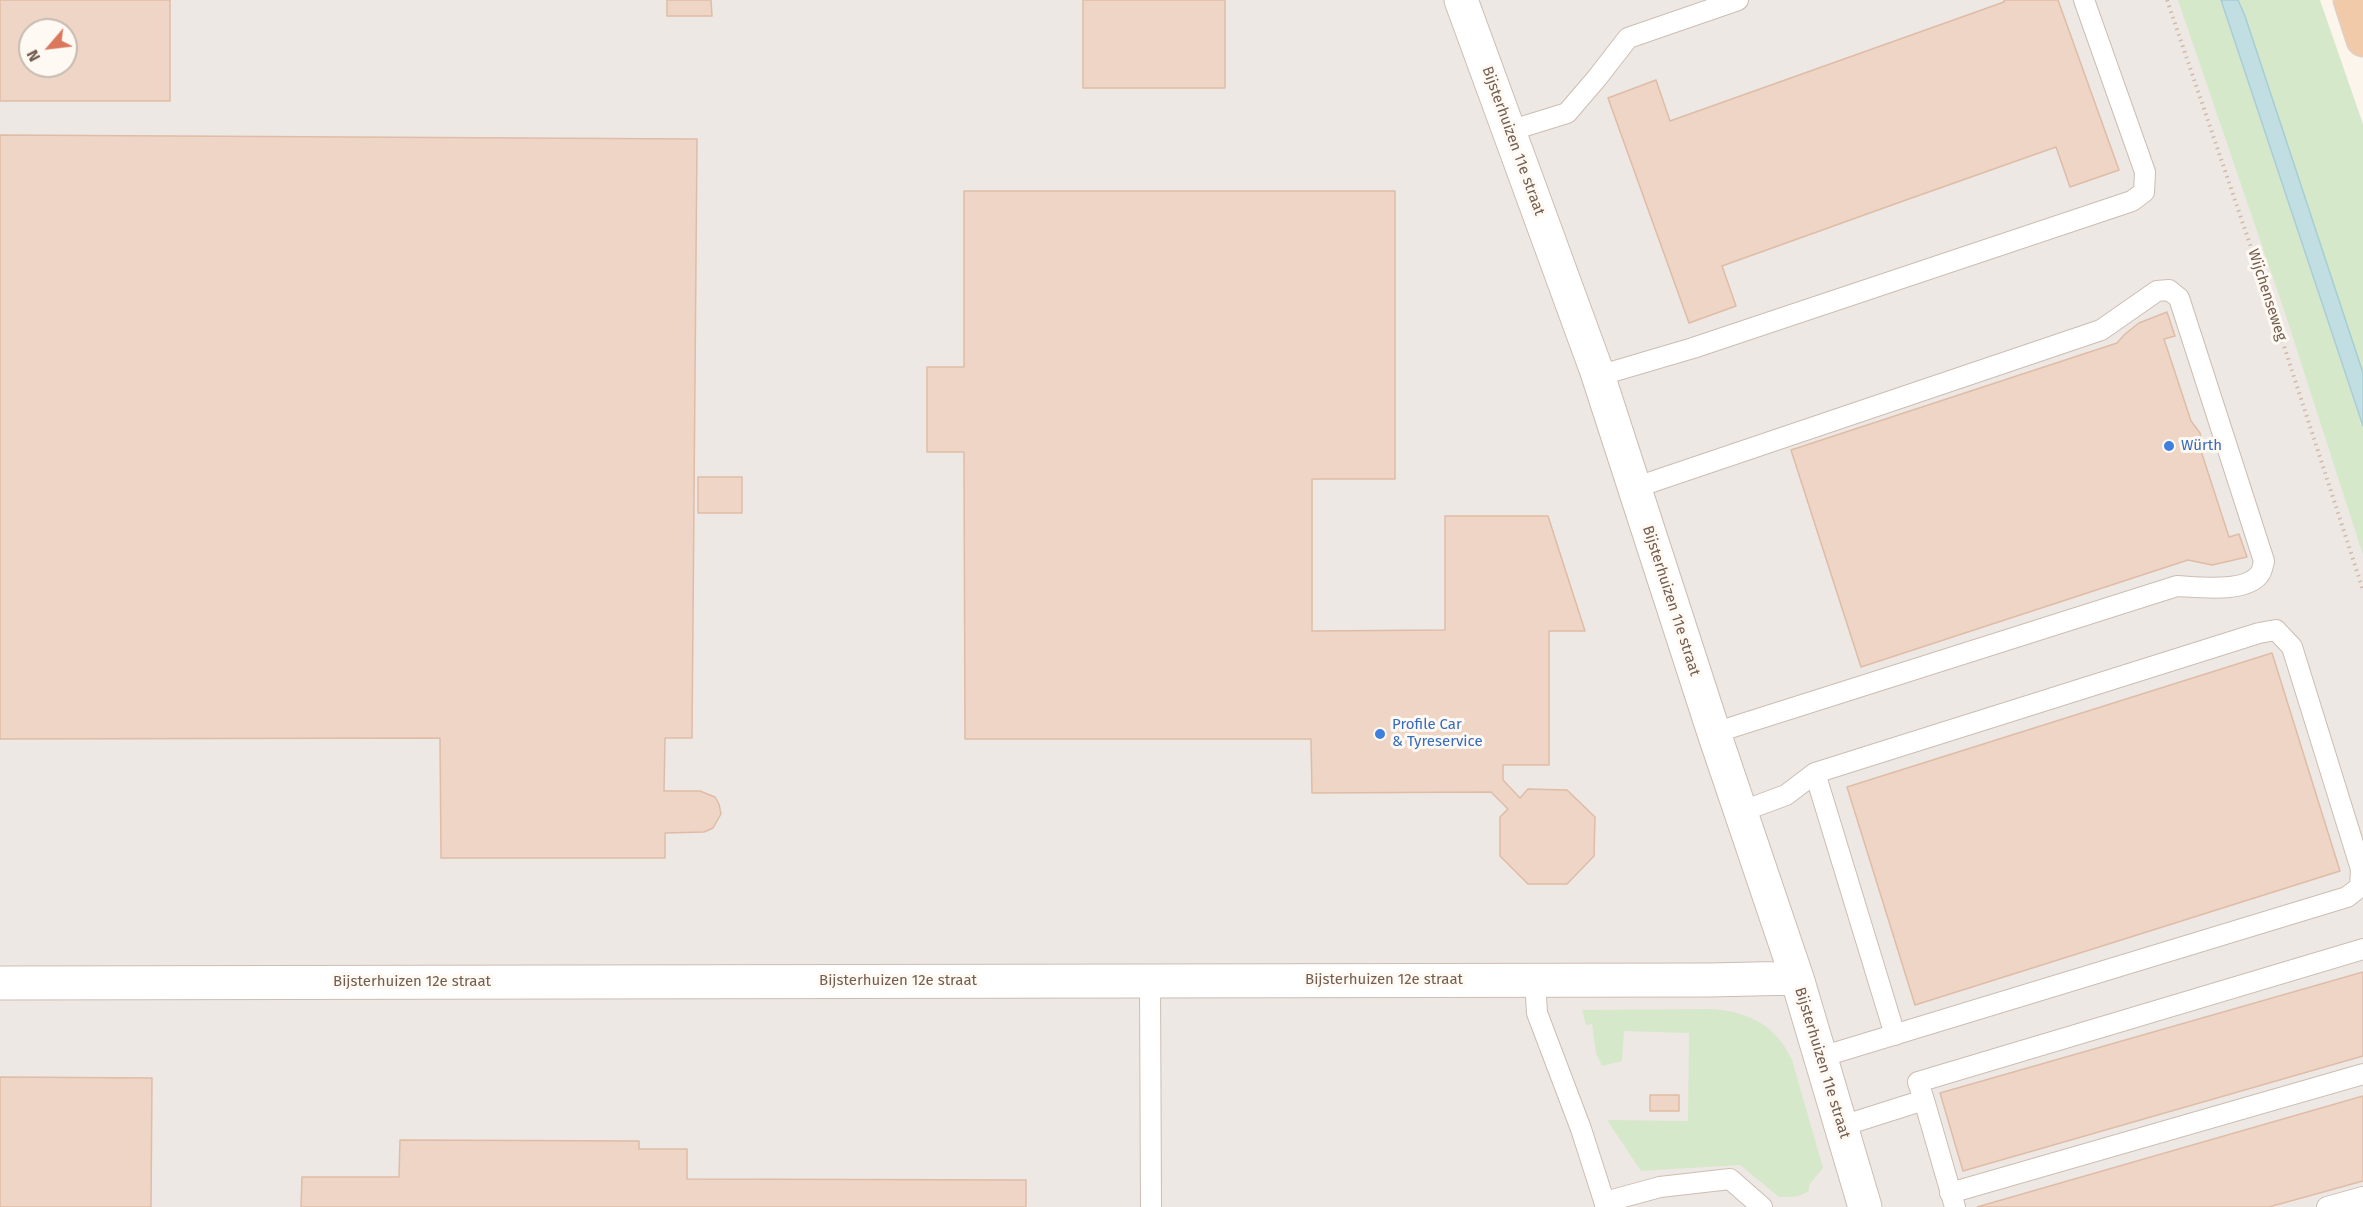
<!DOCTYPE html>
<meta charset="utf-8">
<style>
body{margin:0}
#map{position:relative;width:2363px;height:1207px;overflow:hidden;background:#fbf5eb;font-family:"Fira Sans",sans-serif}
canvas{display:block}
.north{position:absolute;left:18px;top:18px;width:60px;height:60px;box-sizing:border-box;background:#fef9f2;border:2px solid #c7bbb1;border-radius:50%;rotate:242deg;font-size:16px;font-weight:700;line-height:24px;text-align:center;color:#745d50}
.north::after{content:'';display:block;margin:auto;width:21px;height:27px;background:#d9785d;clip-path:polygon(50% 0,100% 100%,50% 72%,0 100%)}
</style>
<div id="map">
<canvas width="2363" height="1207"></canvas>
<div class="north">N</div>
</div>
<script>
const c = document.querySelector('canvas').getContext('2d');
c.lineJoin = 'round';
function paint(path, color) { c.fillStyle = color; c.fill(path, 'evenodd'); }
function stroke(path, color, width, dash) { c.strokeStyle = color; c.lineWidth = width; c.lineCap = dash ? 'butt' : 'round'; c.setLineDash(dash || []); c.stroke(path); }
function label(font, color, halo, rows, align = 'center') {
  c.font = font + ' "Fira Sans",sans-serif'; c.lineWidth = 6; c.setLineDash([]); c.textBaseline = 'middle'; c.strokeStyle = halo; c.fillStyle = color; for (const [text, x, y, turn = 0] of rows) {
    c.save(); c.translate(x, y); c.rotate((+turn || 0) * Math.PI / 180); c.textAlign = isNaN(turn) ? turn : align; if (halo) c.strokeText(text, 0, 0); c.fillText(text, 0, 0); c.restore();
  }
}
paint(new Path2D(`
 M0,0h2247l32,83 84,297v827h-2363zM30,30h36v36h-36z`), '#ede8e3');
paint(new Path2D(`
 M2178,0h43l142,426v129l-77,-239z
 M2239,0h81l43,124v249z
 M1709,1009c39,2 66,15 83,51l31,108 -14,17v5c-8,8 -19,7 -30,7l-39,-32 -99,6 -34,-51 81,1 1,-88 -65,-2 -2,30 -20,5 -6,-13 -4,-29 -6,1 -4,-15z`), '#d6e8ca');
const water = new Path2D(`
 M2221,0h17l7,16 118,357v53z`);
paint(water, '#c1dee3');
stroke(water, '#a8cdd4', 1.5);
const building = new Path2D(`
 M0,0h170v101h-170zM30,30h36v36h-36z
 M667,0h44l1,16h-45z
 M1083,0h142v88h-142z
 M2004,0h54l61,170 -49,17 -14,-40 -150,53 -184,66 14,40 -47,17 -81,-225 48,-18 14,41 334,-119z
 M0,135l697,4 -5,599h-27l-1,53h36l15,6 4,7 2,10 -8,14 -9,4 -39,1v25h-224l-1,-120 -440,1z
 M964,191h431v288h-83v152l133,-1v-114h103l37,115h-36v134h-46v15l17,18 8,-9 39,1 28,27 -1,39 -27,28h-39l-28,-28v-39l8,-8 -17,-17 -179,1 -1,-54h-346l-1,-287h-37v-85h37z
 M2167,312l8,24 -11,3 27,82 9,12 2,9v12l27,83 10,-3 8,23 -35,8 -24,-5 -327,107 -70,-217 326,-107 8,-9 14,-11z
 M698,477h44v36h-44z
 M2272,653l68,218 -425,134 -68,-218z
 M2363,972v84l-400,115 -23,-78z
 M0,1077l152,1 -1,129h-151z
 M1650,1095h29v16h-29z
 M2363,1096v85l-94,26h-292z
 M400,1140l239,1v8h48v30l339,1v27h-725l1,-30h97z`);
paint(building, '#eed5c5');
stroke(building, '#dfbca7', 1.5);
const service = new Path2D(`
 M1509,131l58,-18 30,-35 31,-40 110,-38
 M1598,376l95,-28 439,-147 12,-9 1,-20 -61,-172
 M1634,488l467,-158 56,-39 12,-1 10,8 85,263c-1,4 -2,11 -5,14 -15,18 -60,12 -82,11l-463,147
 M1815,773l80,262
 M1740,812l46,-17 29,-22 444,-140 17,-3 16,17 69,222 -1,18 -13,10 -526,160
 M1535,979l2,34 44,116 25,78
 M1150,981l1,226
 M1924,1100l31,107
 M1842,1126l82,-26 -6,-18 445,-133
 M1950,1193l413,-119
 M1605,1202l55,-15 70,-8 32,28
 M2327,1207l36,-10`);
const minor = new Path2D(`
 M1461,0l135,369 118,364 83,245 68,229
 M0,983l1710,-3 87,-2`);
const trunk = new Path2D(`
 M2350,0l13,40`);
stroke(service, '#cdbdb2', 22);
stroke(minor, '#cdbdb2', 35);
stroke(trunk, '#d8d2ce', 35);
stroke(new Path2D(`
 M2167,0l106,312 90,278`), '#d3b9a8', 4, [1.5, 4.5]);
stroke(service, '#fff', 20);
stroke(minor, '#fff', 33);
stroke(trunk, '#f1caaa', 33);
for (const [x, y, r, color] of [
 [2169,446,6,"#3f7fe0"],
 [1380,734,6,"#3f7fe0"]
]) { const dot = new Path2D(); dot.arc(x, y, r, 0, 2 * Math.PI); c.fillStyle = color; c.fill(dot); stroke(dot, '#fef9f2', 2); }
label('15px', '#745d50', '#fef9f2', [
 ["Bijsterhuizen 11e straat",1513,141,70],
 ["Wijchenseweg",2267,295,72],
 ["Bijsterhuizen 11e straat",1671,601,72],
 ["Bijsterhuizen 12e straat",1384,980],
 ["Bijsterhuizen 12e straat",898,981],
 ["Bijsterhuizen 12e straat",412,982],
 ["Bijsterhuizen 11e straat",1822,1063,73]
]);
label('15px', '#366cbe', '#fef9f2', [
 ["Würth",2181,446],
 ["Profile Car",1392,725],
 ["& Tyreservice",1392,742]
], 'left');
</script>
